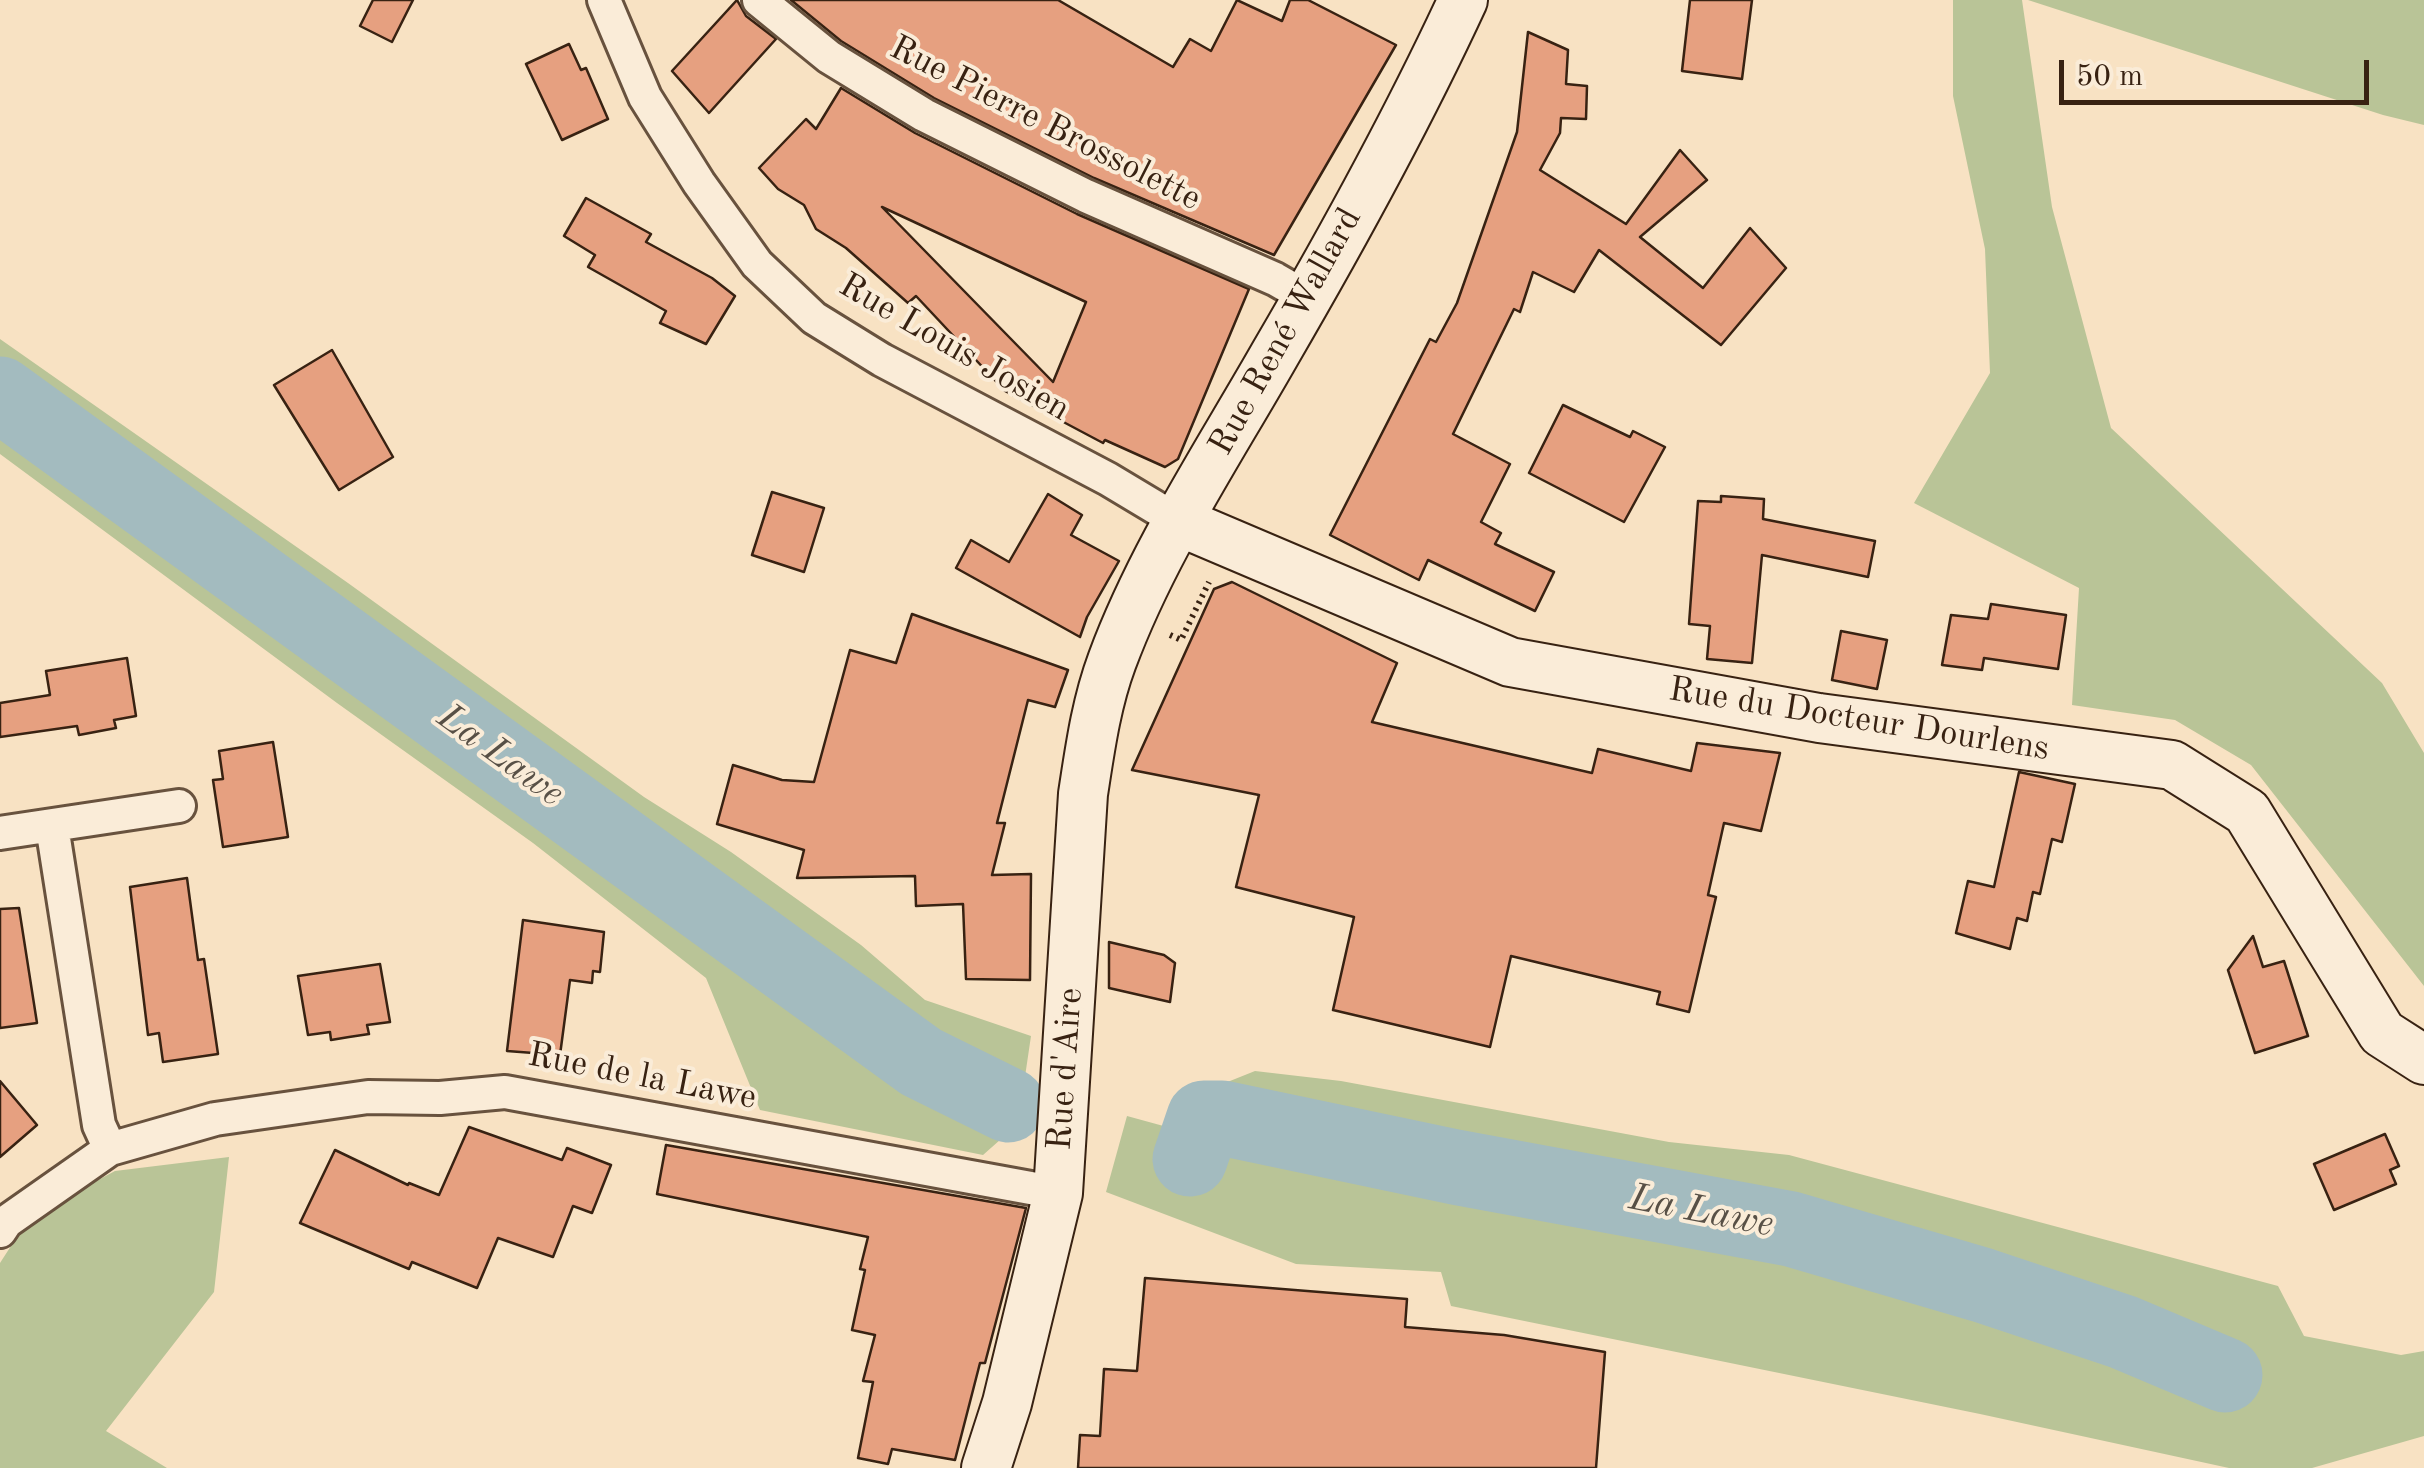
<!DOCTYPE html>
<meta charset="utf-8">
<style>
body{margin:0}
#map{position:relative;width:2424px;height:1468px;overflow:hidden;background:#f8e2c3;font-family:"Old Standard TT",serif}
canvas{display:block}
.scale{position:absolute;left:2059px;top:60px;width:310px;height:45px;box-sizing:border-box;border:5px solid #382212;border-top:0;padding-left:12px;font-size:30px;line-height:35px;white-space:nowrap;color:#382212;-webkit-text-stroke:8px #faecd8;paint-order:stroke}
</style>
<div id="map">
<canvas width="2424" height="1468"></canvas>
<div class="scale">50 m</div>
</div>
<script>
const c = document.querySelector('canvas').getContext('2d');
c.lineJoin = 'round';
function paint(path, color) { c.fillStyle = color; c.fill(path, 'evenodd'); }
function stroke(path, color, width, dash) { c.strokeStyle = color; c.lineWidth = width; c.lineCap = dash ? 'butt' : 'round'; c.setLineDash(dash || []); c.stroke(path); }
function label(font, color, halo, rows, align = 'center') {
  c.font = font + ' "Old Standard TT",serif'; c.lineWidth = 8; c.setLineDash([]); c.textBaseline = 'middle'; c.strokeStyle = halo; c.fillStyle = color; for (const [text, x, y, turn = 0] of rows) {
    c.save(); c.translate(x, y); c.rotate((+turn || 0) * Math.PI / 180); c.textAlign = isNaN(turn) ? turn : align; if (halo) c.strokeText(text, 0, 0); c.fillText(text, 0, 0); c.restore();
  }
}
paint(new Path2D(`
 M1953,0h69l30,207 59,221 271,255 42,70v233l-173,-221 -76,-45 -103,-15 7,-117 -165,-85 76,-130 -5,-124 -32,-153z
 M2028,0h396v125l-41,-10z
 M0,339l348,244 296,214 87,55 130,93 64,55 106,36 -13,88 -35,31 -223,-45 -54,-132 -173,-135 -196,-140 -337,-249z
 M1255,1071l86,10 328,61 120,13 489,131 26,50 97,19 23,-4v85l-112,32h-83l-249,-54 -529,-108 -10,-34 -145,-8 -190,-72 21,-76 73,20 15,-49z
 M229,1157l-15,135 -108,139 61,37h-167v-205l20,-31 35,-29 60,-32z`), '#b9c497');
stroke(new Path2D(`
 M0,394l921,668 87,43
 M1190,1159l14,-41h18l233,49 336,62 191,56 141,47 102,43`), '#a3bbbf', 75);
const building = new Path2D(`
 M373,0h40l-21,42 -32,-16z
 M737,0l9,16 30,23 -67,74 -37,-42z
 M791,0h267l115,67 17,-28 21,12 26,-51 45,21 8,-21h18l88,45 -122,210 -180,-77 -160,-80 -93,-57z
 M1690,0h62l-10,79 -60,-8z
 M1528,32l40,18 -2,34 21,2 -1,33 -25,-1 -1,15 -20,37 86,54 54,-74 27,30 -67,57 63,51 47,-60 36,40 -65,77 -122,-95 -25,42 -41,-20 -13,40 -6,-3 -61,125 57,30 -29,58 20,11 -6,11 59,28 -19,39 -107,-51 -9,20 -89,-45 100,-196 6,3 21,-39 60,-171z
 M569,44l12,26 5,-2 22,51 -46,21 -36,-76z
 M841,88l74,45 162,81 172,75 -71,170 -13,8 -60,-27 -2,3 -98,-52 -89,-95 -8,7 -62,-55 -30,-19 -12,-24 -26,-16 -19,-21 47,-49 10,10zM882,207l204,95 -33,80z
 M586,198l65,36 -5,8 66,36 23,18 -29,48 -46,-21 6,-12 -78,-44 7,-12 -31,-19z
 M332,350l61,107 -54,33 -65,-105z
 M1563,405l67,32 3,-6 32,16 -41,75 -95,-49z
 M772,492l52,16 -20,64 -52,-17z
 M1048,494l34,21 -11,20 48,26 -32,56 -7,20 -124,-69 15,-28 38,22z
 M1721,496l43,3 -1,20 112,22 -7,36 -106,-22 -10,108 -45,-4 3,-33 -21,-2 9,-123 23,1z
 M1232,582l165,81 -25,59 220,51 6,-24 93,22 6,-28 83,10 -19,78 -37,-8 -16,72 8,2 -27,115 -32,-8 3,-12 -149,-36 -21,91 -157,-37 21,-93 -118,-30 23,-92 -127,-25 82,-181z
 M1991,604l75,11 -8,54 -74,-11 -2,12 -40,-5 9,-50 37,4z
 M912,614l156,56 -13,37 -27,-7 -31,123h8l-13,52 39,-1 -1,106 -64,-1 -3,-75 -47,2 -1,-30 -118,2 7,-28 -87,-26 16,-59 49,15 32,2 36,-132 46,13z
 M1841,631l46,9 -10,49 -45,-9z
 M127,658l9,58 -22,4 2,8 -37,7 -2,-9 -77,11v-34l50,-8 -4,-24z
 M273,742l15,95 -65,10 -10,-67 10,-1 -4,-28z
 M2019,772l56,12 -13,58 -10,-3 -12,55 -7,-2 -6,29 -10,-3 -7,31 -54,-16 12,-52 26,6z
 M187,878l11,82 6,-1 14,95 -55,8 -4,-29 -11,2 -18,-148z
 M19,908l18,115 -37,5v-119z
 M523,920l81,12 -4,40 -7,-1 -1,12 -22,-3 -10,75 -53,-4z
 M2253,936l10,31 21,-6 24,75 -53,17 -27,-83z
 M1109,942l55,13 11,8 -5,39 -61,-14z
 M380,964l10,58 -23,3 2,9 -20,3 -18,3 -1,-8 -22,3 -10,-59z
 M0,1081l37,44 -37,32z
 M469,1127l93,33 5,-12 44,17 -19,48 -19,-7 -20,51 -55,-19 -21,50 -65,-26 -3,7 -109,-46 35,-73 73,35 1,-2 30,12z
 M2385,1134l14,32 -9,4 6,14 -62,26 -20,-46z
 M666,1145l360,63 -41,155h-5l-25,97 -63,-11 -4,15 -30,-6 15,-76 -10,-1 12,-46 -23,-5 13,-60 -5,-1 8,-32 -211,-43z
 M1145,1278l262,21 -2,28 99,8 101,17 -9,116h-518l2,-33 20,1 4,-67 33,2z`);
paint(building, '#e6a080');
stroke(building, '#382212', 2.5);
const street = new Path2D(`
 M604,0l41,97 54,86 58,81 57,54 68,42 226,119 70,42
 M759,0l70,57 95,58 162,81 189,83 33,19
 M52,826l47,299 11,24
 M0,833l179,-27
 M0,1231l6,-9 104,-73 105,-30 153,-22 72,1 65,-6 553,101`);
const secondary = new Path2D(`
 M1178,521l332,141 309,56 353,47 75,47 135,221 42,27
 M986,1468l21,-65 51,-210 25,-399c7,-45 13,-90 29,-133 40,-108 106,-207 163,-307 67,-115 132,-233 188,-354`);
stroke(street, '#68523e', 38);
stroke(secondary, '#382212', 52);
stroke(new Path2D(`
 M1170,635l11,5 28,-58`), '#382212', 6, [2.5, 5]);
stroke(street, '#faecd8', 32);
stroke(secondary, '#faecd8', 48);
label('35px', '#382212', '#faecd8', [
 ["Rue Pierre Brossolette",1045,124,27],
 ["Rue René Wallard",1286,332,-61],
 ["Rue Louis Josien",954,348,30],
 ["Rue du Docteur Dourlens",1859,720,9],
 ["Rue d'Aire",1066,1069,-86],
 ["Rue de la Lawe",642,1077,11]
]);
label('italic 38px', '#585046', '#faecd8', [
 ["La Lawe",500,756,36],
 ["La Lawe",1701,1212,11]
]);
</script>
